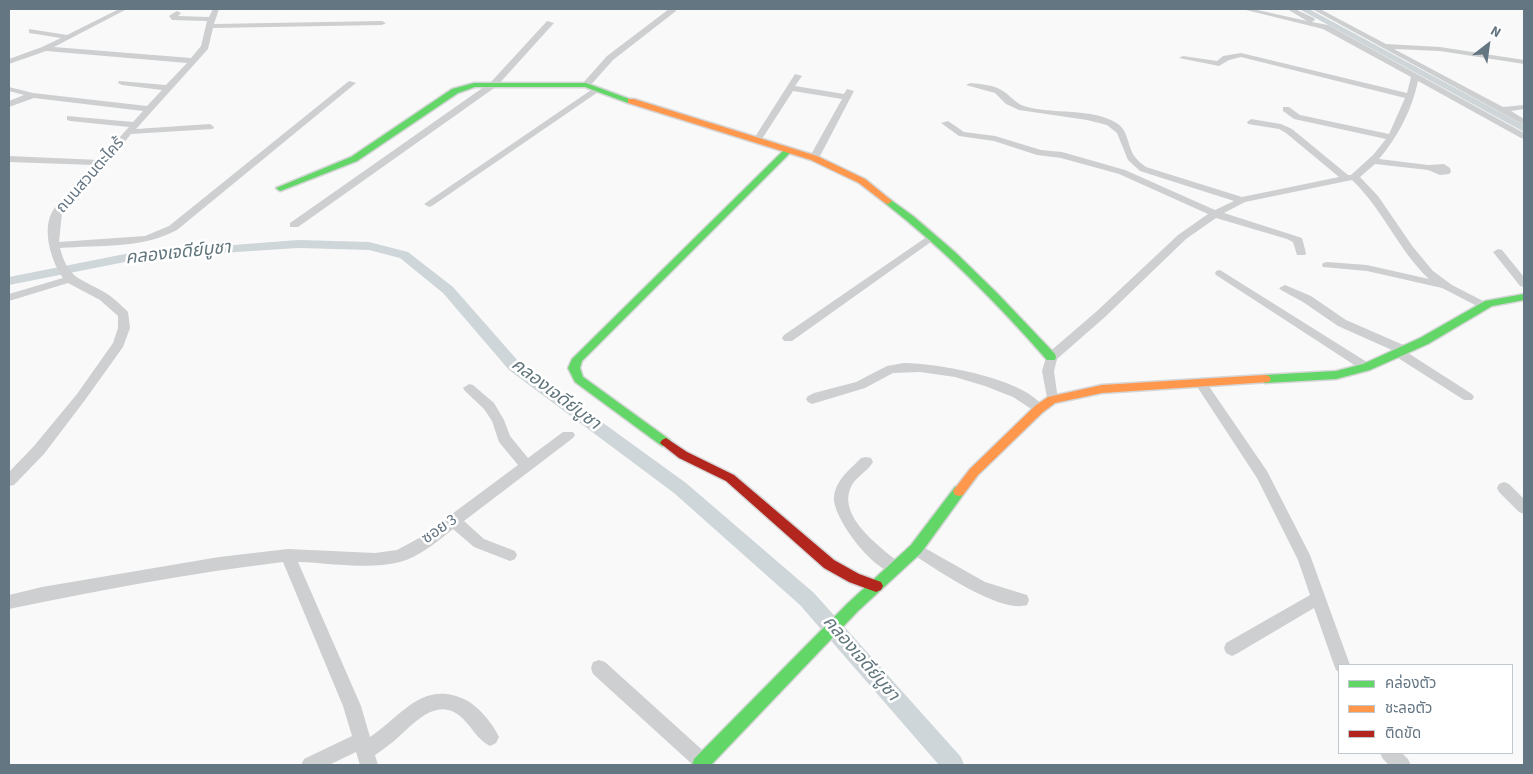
<!DOCTYPE html>
<meta charset="utf-8">
<style>
body{margin:0}
#map{position:relative;width:1533px;height:774px;overflow:hidden;background:#f9f9f9;font-family:"Source Sans 3","Noto Sans Thai",sans-serif}
canvas{display:block}
.frame{position:absolute;inset:0;border:10px solid #657683;pointer-events:none}
.legend{position:absolute;left:1338px;top:664px;width:175px;height:90px;box-sizing:border-box;background:#fff;border:1px solid #c1c8cd;margin:0;padding:6px 9px;list-style:none;font-size:15px;color:#657683}
.legend li{display:flex;align-items:center;gap:10px;height:25px}
.legend b{width:25px;border:1px solid #c1c8cd}
.north{position:absolute;left:1463px;top:20px;width:50px;height:50px;-webkit-text-stroke:4px #fff;paint-order:stroke;rotate:30deg;font-size:14px;font-weight:700;line-height:20px;text-align:center;color:#657683}
.north::after{content:'';display:block;margin:auto;width:18px;height:22px;background:#657683;clip-path:polygon(50% 0,100% 100%,50% 72%,0 100%)}
</style>
<div id="map">
<canvas width="1533" height="774"></canvas>
<div class="frame"></div>
<ul class="legend">
<li><b style="height:6px;background:#63d668"></b>คล่องตัว</li>
<li><b style="height:6px;background:#ff974d"></b>ชะลอตัว</li>
<li><b style="height:6px;background:#b3261e"></b>ติดขัด</li>
</ul>
<div class="north">N</div>
</div>
<script>
const c = document.querySelector('canvas').getContext('2d');
c.lineJoin = 'round';
function paint(path, color) { c.fillStyle = color; c.fill(path, 'evenodd'); }
function stroke(path, color, width, dash) { c.strokeStyle = color; c.lineWidth = width; c.lineCap = dash ? 'butt' : 'round'; c.setLineDash(dash || []); c.stroke(path); }
function label(font, color, halo, rows, align = 'center') {
  c.font = font + ' "Source Sans 3","Noto Sans Thai",sans-serif'; c.lineWidth = 5; c.setLineDash([]); c.textBaseline = 'middle'; c.strokeStyle = halo; c.fillStyle = color; for (const [text, x, y, turn = 0] of rows) {
    c.save(); c.translate(x, y); c.rotate((+turn || 0) * Math.PI / 180); c.textAlign = isNaN(turn) ? turn : align; if (halo) c.strokeText(text, 0, 0); c.fillText(text, 0, 0); c.restore();
  }
}
paint(new Path2D(`
 M1299,9h10l215,116v7z
 M298,240l71,2 39,10 45,35 66,75 167,121 128,110 147,164 3,8h-25l-139,-160 -126,-112 -165,-123 -66,-77 -43,-35 -31,-8 -71,-2 -92,6 -76,7 -121,24v-8l121,-24z`), '#ced6d9');
const fast = new Path2D(`
 M474,83h112l49,18 -7,2 -43,-16h-110l-17,6 -101,68 -74,29 -3,1 -4,-3 75,-31 101,-68z
 M786,148l7,2 -211,211 -2,7 3,9 87,63 2,3 -2,3h-8l-87,-64 -7,-14 4,-9z
 M888,198l25,18 43,37 41,40 58,61 1,3 -1,3h-8c-50,-57 -102,-110 -162,-157l-1,-2z
 M1524,294v6l-32,6 -64,38 -58,26 -34,9 -71,4 -6,-4 6,-4 71,-4 27,-7 57,-26 65,-37z
 M959,486l4,1 2,4 -2,4 -42,58 -63,58 -147,154h-19l2,-6 154,-156 63,-58 44,-58z`);
const slow = new Path2D(`
 M628,99h6l183,57 48,23 27,22 -4,3 -3,-1 -26,-20 -48,-23 -183,-57z
 M1265,375l4,1 2,3 -2,3 -167,11 -47,10 -12,9 -65,63 -15,20 -4,1 -4,-1 -2,-4 17,-22 65,-63 13,-9 54,-12z`);
const jam = new Path2D(`
 M666,438l21,14 47,23 100,85 25,14 22,8 2,4 -2,4 -5,2 -27,-10 -25,-14 -98,-87 -47,-23 -19,-15 2,-3z`);
stroke(fast, '#d5d6d7', 3);
stroke(slow, '#d5d6d7', 3);
stroke(jam, '#d5d6d7', 3);
paint(new Path2D(`
 M119,9h8l-73,38 137,11 10,-12 6,-25 -35,-1 -3,-4 8,-5 4,2 -3,3 31,1 4,-8h6l-5,15 168,-3 4,2 -4,2 -169,3 -5,21 -72,80 74,-5 4,3 -1,2 -82,5 -25,31 -44,48 -3,29 86,-6 24,-10 180,-145 7,2 -179,147c-35,19 -78,15 -117,18 8,31 20,30 44,44 9,5 17,13 24,20l2,16 -7,19 -38,53 -41,54 -30,31 -5,1v-14l25,-26 43,-52 36,-51 5,-15v-12l-18,-16 -32,-17 -59,18v-7l54,-16c-12,-17 -21,-47 -11,-66 7,-12 32,-35 42,-47l-85,-3v-6l90,4 30,-33 -59,-6 -3,-1v-4l66,6 10,-11 -109,-13 -25,9v-6l15,-6 -15,-4v-4l24,6 114,13 15,-16 -40,-5 -4,-2 1,-2 47,4 21,-22 -141,-12 -37,13v-5l33,-12 19,-9 -32,-5v-4l38,6z
 M669,9h6l1,2 -63,49 -24,27h-6v-4l24,-27z
 M1242,9h11l54,12 -20,-12h8l19,9 1,2 -3,2 16,3 196,108v6l-3,-1 -103,-57c-6,28 -19,54 -39,78l49,6 16,-1 6,4 1,4 -2,2 -9,1 -12,-5 -53,-6 -15,13 18,19 35,51 20,24 19,14 39,20 -2,3h-8l-39,-20 -75,-17 -44,-4 -1,-2 1,-2 4,-1 40,3 62,14c-31,-29 -46,-70 -77,-99l-107,22 -21,11 78,25 4,15 -1,2h-8l-4,-13 -6,-3 -71,-21 -30,21 -81,78 -48,42 -3,12 4,29 -2,3h-8l-6,-32 5,-17 50,-43 81,-76 30,-21 -89,-40 -58,-16 -24,-3 -43,-14 -35,-5 -18,-13 7,-2 16,11 31,4 46,14 21,2 63,18 90,40 19,-9 -94,-30 -12,-11 -11,-27 -10,-8 -20,-5 -68,-10 -13,-6 -11,-11 -29,-8 4,-2c11,1 24,2 33,8 8,5 12,12 21,15 28,9 69,1 94,18 11,8 9,22 17,33 3,4 7,7 11,10l96,30 97,-20 -53,-44 -7,-4 -31,-5 -1,-2 4,-3 30,5 11,5 56,46h3l22,-20 13,-16 -92,-20 -11,-8v-4h6l11,8 89,19 16,-36 -164,-41 -12,3 -10,6 -40,-8 4,-2 34,5 6,-5 18,-3 166,40 4,-16 -88,-48z
 M1312,9h8l66,35 54,3 84,13v4l-84,-13 -46,-2 109,58 21,-2v4l-13,2 13,8v6z
 M547,21l7,2 -57,63 -199,141h-8v-4l201,-141z
 M795,74l7,2 -7,10 49,8 3,-5 7,2 -35,67 -5,3 -5,-3 33,-59 -49,-8 -33,51h-6l-1,-2z
 M594,88l7,2 -169,116 -3,1 -5,-3z
 M931,234l5,3 -1,2 -143,102h-8l-2,-3 2,-3z
 M1498,249l4,1 22,27v10l-4,-1 -27,-34z
 M1220,270l150,94 2,3 -2,3h-8l-146,-95 -1,-2 1,-2z
 M1285,285l26,11 35,24 62,27 2,3 -2,3 64,41 2,3 -2,3h-8l-69,-44 -2,-3 1,-2 -56,-25 -35,-24 -22,-12 -2,-2z
 M904,363c33,0 124,16 141,46l-1,3 -5,2 -26,-17 -28,-11 -30,-9 -35,-5 -27,1 -28,15 -53,16 -4,-2 -2,-3 2,-3 6,-3 42,-11 31,-16z
 M1200,378l4,1 63,92 43,84 40,110h-11v7l-3,-2 -2,-5 -20,-57 -76,45 -6,3 -6,-3 -2,-5 2,-5 84,-48 -12,-35 -41,-82 -63,-96z
 M469,384l4,1 21,18 10,17 6,16 18,22 35,-26h10l2,3 -2,3 -109,83 20,18 31,12 2,4 -2,4 -5,2 -36,-14 -21,-18c-15,12 -34,28 -53,33 -32,8 -69,1 -102,0l63,144 9,31c32,-21 52,-58 96,-37 13,7 27,24 33,37l-3,6 -6,3c-13,-6 -19,-21 -30,-30 -25,-20 -48,10 -66,25 -6,5 -12,9 -19,14l3,10h-18l-4,-13 -27,13h-28l3,-6 48,-23 -9,-30 -60,-144c-92,11 -183,28 -274,47v-14l33,-8 177,-30 69,-8 87,4 22,-3 24,-13 97,-72 -19,-23 -7,-21 -8,-12 -19,-18 -2,-3z
 M866,457l5,1 2,4c-5,9 -16,14 -21,23 -17,30 28,62 48,78l3,5 -3,5c-20,7 -69,-55 -66,-77 3,-18 16,-26 27,-38z
 M1504,482l5,2 15,15v15l-5,-2 -20,-20 -2,-4 2,-4z
 M916,543l69,39 42,13 2,5 -2,5c-27,9 -93,-37 -116,-52l-2,-4 2,-4z
 M599,660l6,2 104,94 3,6 -1,3h-18l-100,-91 -2,-6 2,-6z
 M1380,753h22l6,6 3,6h-22l-6,-6z`), '#cecfd0');
paint(fast, '#63d668');
paint(slow, '#ff974d');
paint(jam, '#b3261e');
label('16px', '#657683', '#fff', [
 ["ถนนสวนตะไคร้",91,176,-49],
 ["ซอย 3",440,530,-35]
]);
label('italic 18px', '#60757c', '#fff', [
 ["คลองเจดีย์บูชา",178,254,-6],
 ["คลองเจดีย์บูชา",555,395,37],
 ["คลองเจดีย์บูชา",860,659,49]
]);
</script>
